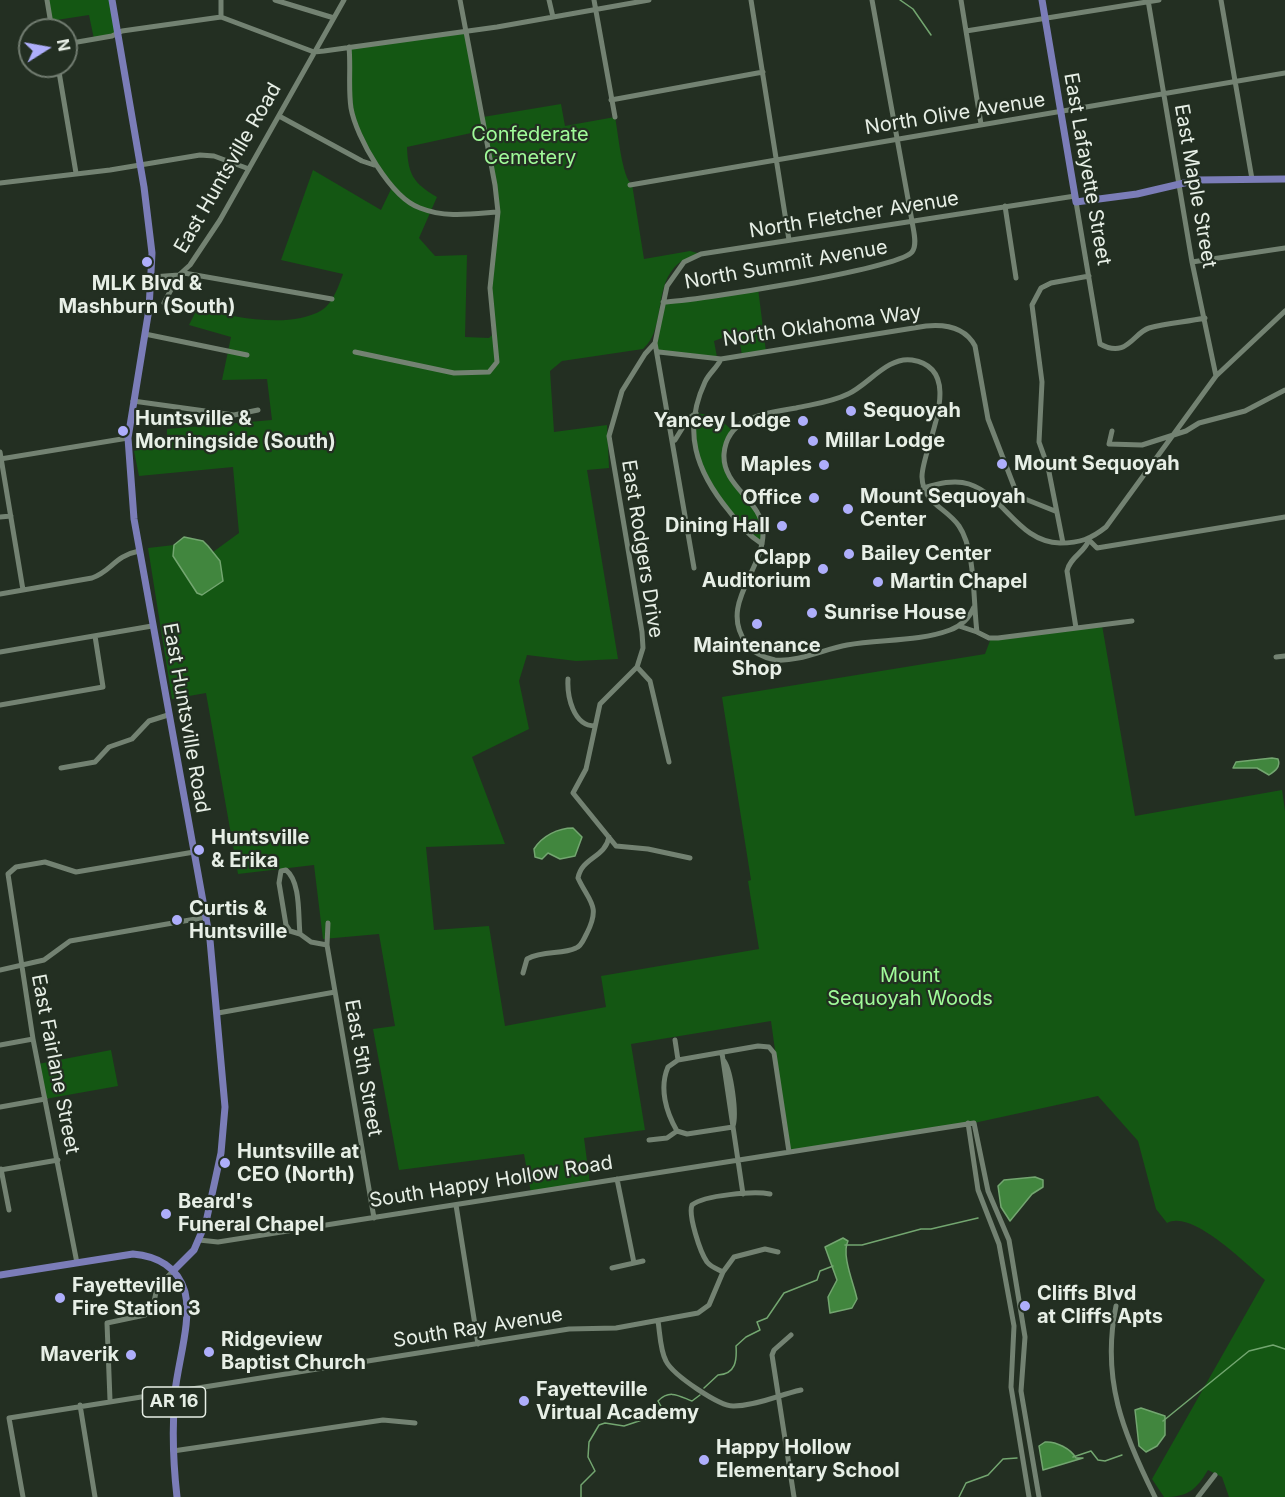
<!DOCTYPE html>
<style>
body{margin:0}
#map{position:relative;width:1285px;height:1497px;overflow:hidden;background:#232f22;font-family:Inter,sans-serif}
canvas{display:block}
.north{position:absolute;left:18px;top:18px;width:60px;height:60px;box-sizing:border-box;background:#232f22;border:2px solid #717c70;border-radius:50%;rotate:79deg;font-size:16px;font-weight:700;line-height:24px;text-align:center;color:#e7efe6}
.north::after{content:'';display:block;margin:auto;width:21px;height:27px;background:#aeaefb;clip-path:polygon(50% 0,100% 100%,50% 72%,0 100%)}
</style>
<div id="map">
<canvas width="1285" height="1497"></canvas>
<div class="north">N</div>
</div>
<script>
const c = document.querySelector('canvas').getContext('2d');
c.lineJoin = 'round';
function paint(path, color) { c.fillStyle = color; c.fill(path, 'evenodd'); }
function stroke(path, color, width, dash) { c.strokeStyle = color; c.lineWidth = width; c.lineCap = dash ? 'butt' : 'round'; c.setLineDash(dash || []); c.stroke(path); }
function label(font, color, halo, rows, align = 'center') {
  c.font = font + ' Inter,sans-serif'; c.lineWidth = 4.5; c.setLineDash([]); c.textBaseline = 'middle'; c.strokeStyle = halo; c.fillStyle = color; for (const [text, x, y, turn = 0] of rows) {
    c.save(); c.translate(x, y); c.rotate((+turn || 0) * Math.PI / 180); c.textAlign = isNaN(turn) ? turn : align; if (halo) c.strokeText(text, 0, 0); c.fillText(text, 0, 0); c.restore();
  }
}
paint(new Path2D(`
 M47,0h65l6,33 -24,6 -5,-24 -39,6z
 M465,31l18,86 78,-13 4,22 50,-9c3,14 7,62 17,67l12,75 46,-8 11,3c-6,3 -17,5 -22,9 -27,22 -12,65 -36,86l-81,12 -12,10 4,61 53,-7 2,43 -22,2 31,189 -42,2 -49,-6 -8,26 10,48 -57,28 33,87 -79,3 8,83 55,-4 16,100 101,-19 -5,-31 158,-27 -11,-68 3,-1 -29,-183 263,-43 6,-16 111,-13 33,191 147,-26 3,21v686h-56l-7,-20 -14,-7c-12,20 -20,27 -44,27l-12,-18 113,-199c-19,-16 -73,-71 -98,-57l-11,-14 -18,-68 -40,-45 -124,27 -185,29 -18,-131 -140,23 14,86 -61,8 6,46 -59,9 -7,-39 -125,16 -26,-141 22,-3 -16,-92 -56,5 -9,-74 -76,9 -32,-181 -34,6 -24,-151 26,-3 11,-8 18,4 10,11 26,-19 -6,-66 -94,9 -5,-25 33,-9v-13l105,-9 -5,-41 -45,1 9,-43 -42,-12 8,-16c35,7 92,21 125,1 11,-7 17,-25 21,-36l-62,-14 32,-90 68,40 12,-25 -19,-20 -21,-51 -4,-67zM485,130l13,82 -8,76 3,46 -4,4 -24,-1 2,-82 -32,1 -16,-18 18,-41c-24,-14 -29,-23 -30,-50z
 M758,288l8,64 -24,3 -4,-23 -24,9 3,16 -58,-5 -4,-9 8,-41z
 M696,413l20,3 17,15c-21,39 6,50 23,80 5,8 5,23 6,33 -28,-19 -56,-61 -66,-94 -3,-11 0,-26 0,-37z
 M111,1050l7,36 -73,13 -7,-35z`), '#145713');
const water = new Path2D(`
 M184,537l19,4 5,5 12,15 3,20 -21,14 -5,-2 -24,-37 1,-11z
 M1272,758l6,1c3,8 -3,12 -9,16l-12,-7h-24l3,-6z
 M573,828l9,9 -7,19 -15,3 -12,-6 -6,6 -7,-2 -1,-8c8,-13 24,-21 39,-21z
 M1035,1177l8,3v7l-11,7 -22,27 -9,-14 -3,-21 6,-6z
 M843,1238l5,3c-7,14 6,43 9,58l-5,9 -22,5 -2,-16 9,-17 -12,-33z
 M1141,1408l24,8v19l-8,11 -11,6 -7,-6 -4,-36z
 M1045,1442c11,-1 26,7 31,16h7l-40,12 -4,-24z`);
paint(water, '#41863e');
stroke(water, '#73a670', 1.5);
stroke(new Path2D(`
 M900,0l13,9 18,26
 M845,1245h17l59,-16h10l47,-11
 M704,1388l14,-13c18,-1 19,-15 18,-29l10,-9 14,-7 -3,-8 10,-4 17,-25 33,-13 3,-9 13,-5
 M1163,1421l86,-70 24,-6 12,4
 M1073,1457l18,-6 7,9 7,1 17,-6
 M581,1497v-12l14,-14 -7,-14 1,-15 10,-17 6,-2 19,3 36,-12 3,-4 -5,-9c12,-12 21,-5 34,0l8,-6
 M959,1497l7,-14 22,-8 15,-16 14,-1`), '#73a670', 1.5);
stroke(new Path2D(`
 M47,0l5,30
 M275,0l59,18
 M549,0l4,17
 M594,0l21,117
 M751,0l38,240
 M961,0l20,124
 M1148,0l44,262 24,114
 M1221,0l31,179
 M221,17v-17
 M966,31l193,-31
 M66,44l46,-8 10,-5 99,-14 93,35 10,-1 173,-24 152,-27
 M349,47c2,20 -1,41 2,61 5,29 40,90 69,100 25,10 51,6 78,4
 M58,66l18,107
 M611,100l152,-28
 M279,116l83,45 12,4
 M0,183l110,-13 90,-15 14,1 35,13
 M630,185l655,-112
 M1076,202l24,142c27,15 33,-11 49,-16 18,-5 37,-6 56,-10
 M1005,206l11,72
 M1192,262l93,-14
 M152,277l27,-2 11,-10 30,-45 124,-220
 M175,286l9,-13 148,26
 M663,302c31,-1 236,-33 249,-50 6,-7 1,-23 0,-31l-40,-221
 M164,303l11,-21 -6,-6
 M145,334l102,21
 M655,343l39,225
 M355,352l99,21 35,-1 8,-10 -7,-74 8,-76 -3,-27 -35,-185
 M659,352l62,7 205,-33c20,-2 39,1 49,20l13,73 27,70 10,10 30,12
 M721,359c-4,9 -12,14 -16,23 -23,49 -9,89 24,129 10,13 19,24 33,33
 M133,401l101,14 24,-5
 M1112,431l-3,13 33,1 44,-14 13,-8 46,-12 40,-21
 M675,440l13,-21 8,-6
 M0,452l23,138
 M0,459l128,-21
 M923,488c14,-4 31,-9 46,-4 36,12 49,58 91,59 20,0 31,-4 46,-16l110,-151 69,-65
 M0,517l11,-1
 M1063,543l-15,-76 -9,-25 3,-60 -10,-77 9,-17 10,-5 38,-7
 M0,594l92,-16c20,-7 22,-22 47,-27
 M974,607c-5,12 -13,19 -24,23 -32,12 -70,9 -103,15 -23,4 -48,17 -72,15 -11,-2 -23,-8 -29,-17 -28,-39 19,-74 17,-112 -1,-31 -41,-44 -39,-77 3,-38 43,-41 72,-46 18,-4 36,-6 52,-14 20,-9 40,-38 64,-34 57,9 9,90 10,117 1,27 24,30 37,49 17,25 14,77 18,106l12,6h9l134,-17
 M959,626l18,6
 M1076,628l-9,-57c3,-14 17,-18 22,-31l8,8 188,-31
 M0,652l152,-26
 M1276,657l9,-1
 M637,667l13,14 19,81
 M568,679c-1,17 5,47 27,47
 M0,705l103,-18 -8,-51
 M61,768l34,-6 14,-15 23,-8 17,-18 19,-6
 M690,858l-42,-9 -32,-3 -43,-53 13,-24 14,-65 37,-37 6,-19 -1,-16 -33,-196 13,-45 23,-37 10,-11 12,-57 17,-24 17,-8 374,-58
 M328,923l-1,22 47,273
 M300,934l-10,-3 -4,-6 -7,-42 2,-12 5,-1c15,12 12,46 14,64l11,8 16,3
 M0,970l44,-10 26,-19 137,-24
 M523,973l4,-14c17,-9 35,-4 49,-11 6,-2 8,-10 11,-15 14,-28 2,-31 -9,-55 4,-21 27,-20 31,-41
 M218,1013l117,-21
 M675,1040l3,20
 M0,1045l33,-6
 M722,1053l21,141
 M724,1061c7,10 13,52 9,65
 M0,1107l45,-8
 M968,1123l10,67 21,54 15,82 -3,61 18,110
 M733,1127l-46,7 -10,-3c-11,-19 -18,-43 -9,-64l10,-7 80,-14 11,1 5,6 15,99
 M649,1140l18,-2 10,-7
 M1,1169l8,41
 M0,1170l58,-10
 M617,1179l17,84
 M456,1205l22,139
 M199,1240l19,2 756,-119 14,68 21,49 3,18 13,79 -4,54 18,106
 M77,1263l-44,-224 -25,-165 8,-7 29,-5 31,10 118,-20
 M612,1268l31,-7
 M723,1272c-6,-3 -12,-5 -16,-10 -7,-10 -19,-47 -15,-57 12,-10 62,-14 78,-11
 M1116,1306c-15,73 7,127 39,191
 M658,1321c2,12 2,29 8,40 7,14 54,46 68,45 25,-1 44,-11 67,-16
 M791,1335l-17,15 -2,5 22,142
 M110,1400l-3,-77 38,-8 8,-9 4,-18 16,-17
 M80,1405l15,92
 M173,1451l210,-31 32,3
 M23,1497l-14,-79 560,-89 47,-1 82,-15 11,-8 14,-33 11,-15 31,-8 13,3
 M1198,1497l17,-22`), '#738272', 5);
stroke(new Path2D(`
 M112,0l32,187 8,66 -3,56 -21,129 6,81 76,421 15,167 -4,46 -15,69 -12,28 -21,21
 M1042,0l34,202 61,-8 60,-14 88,-1
 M0,1275l133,-21c24,2 45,13 52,38 7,28 -7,70 -10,100 -3,35 -2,70 2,105`), '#7b7db8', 7);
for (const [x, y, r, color] of [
 [147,262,6,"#aeaefb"],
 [851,411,6,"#aeaefb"],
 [803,421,6,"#aeaefb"],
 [123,431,6,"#aeaefb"],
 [813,441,6,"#aeaefb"],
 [1002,464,6,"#aeaefb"],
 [824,465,6,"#aeaefb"],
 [814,498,6,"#aeaefb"],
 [848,509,6,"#aeaefb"],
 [782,526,6,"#aeaefb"],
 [849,554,6,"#aeaefb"],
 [823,569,6,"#aeaefb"],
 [878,582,6,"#aeaefb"],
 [812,613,6,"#aeaefb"],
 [757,624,6,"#aeaefb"],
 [199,850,6,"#aeaefb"],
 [177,920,6,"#aeaefb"],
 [225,1163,6,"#aeaefb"],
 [166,1214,6,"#aeaefb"],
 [60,1298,6,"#aeaefb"],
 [1025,1306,6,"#aeaefb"],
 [209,1352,6,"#aeaefb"],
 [131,1355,6,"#aeaefb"],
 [524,1401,6,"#aeaefb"],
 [704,1460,6,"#aeaefb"]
]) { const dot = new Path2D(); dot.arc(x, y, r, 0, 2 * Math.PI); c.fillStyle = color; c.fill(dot); stroke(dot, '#232f22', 2); }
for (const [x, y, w] of [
 [174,1402,63]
]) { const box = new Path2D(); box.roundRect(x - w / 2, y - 15, w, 30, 4.5); c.fillStyle = '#232f22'; c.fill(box); stroke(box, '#e7efe6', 1.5); }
label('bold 18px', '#e7efe6', null, [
 ["AR 16",174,1402]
]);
label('20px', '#e7efe6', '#232f22', [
 ["North Olive Avenue",955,114,-9],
 ["East Huntsville Road",228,168,-60],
 ["East Lafayette Street",1087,169,80],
 ["East Maple Street",1195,186,80],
 ["North Fletcher Avenue",854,215,-9],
 ["North Summit Avenue",786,265,-10],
 ["North Oklahoma Way",822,326,-8],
 ["East Rodgers Drive",642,549,81],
 ["East Huntsville Road",186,718,80],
 ["East Fairlane Street",55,1064,79],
 ["East 5th Street",363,1068,80],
 ["South Happy Hollow Road",491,1182,-9],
 ["South Ray Avenue",478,1328,-9]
]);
label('20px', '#a0fb99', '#232f22', [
 ["Confederate",530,135],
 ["Cemetery",530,158],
 ["Mount",910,976],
 ["Sequoyah Woods",910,999]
]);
label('bold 20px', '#e7efe6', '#232f22', [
 ["MLK Blvd &",147,284,"center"],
 ["Mashburn (South)",147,307,"center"],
 ["Sequoyah",863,411],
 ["Huntsville &",135,419],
 ["Morningside (South)",135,442],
 ["Yancey Lodge",791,421,"right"],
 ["Millar Lodge",825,441],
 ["Mount Sequoyah",1014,464],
 ["Maples",812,465,"right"],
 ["Mount Sequoyah",860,497],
 ["Center",860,520],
 ["Office",802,498,"right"],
 ["Dining Hall",770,526,"right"],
 ["Bailey Center",861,554],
 ["Clapp",811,558,"right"],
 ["Auditorium",811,581,"right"],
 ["Martin Chapel",890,582],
 ["Sunrise House",824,613],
 ["Maintenance",757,646,"center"],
 ["Shop",757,669,"center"],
 ["Huntsville",211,838],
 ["& Erika",211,861],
 ["Curtis &",189,909],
 ["Huntsville",189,932],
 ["Huntsville at",237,1152],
 ["CEO (North)",237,1175],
 ["Beard's",178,1202],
 ["Funeral Chapel",178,1225],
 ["Fayetteville",72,1286],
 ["Fire Station 3",72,1309],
 ["Cliffs Blvd",1037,1294],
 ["at Cliffs Apts",1037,1317],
 ["Ridgeview",221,1340],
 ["Baptist Church",221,1363],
 ["Maverik",119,1355,"right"],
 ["Fayetteville",536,1390],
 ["Virtual Academy",536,1413],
 ["Happy Hollow",716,1448],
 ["Elementary School",716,1471]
], 'left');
</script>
